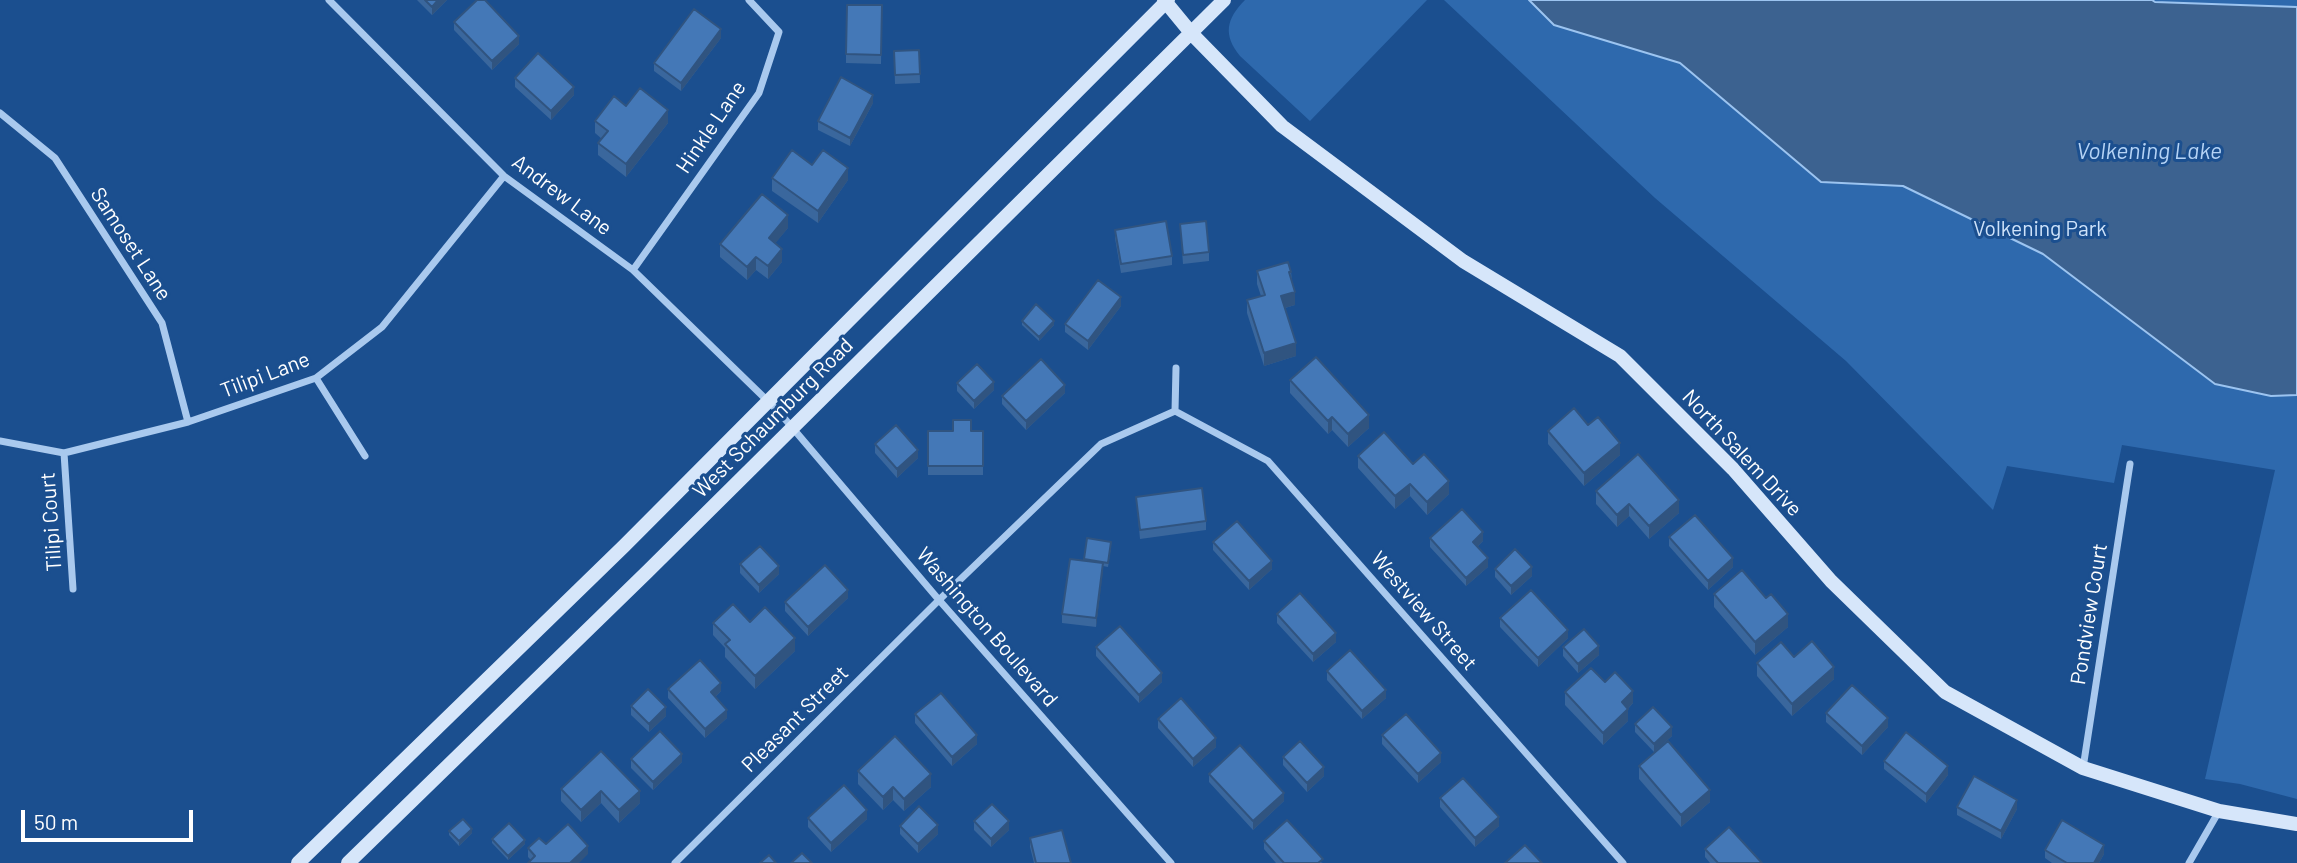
<!DOCTYPE html>
<style>
body{margin:0}
#map{position:relative;width:2297px;height:863px;overflow:hidden;background:#1b4f8f;font-family:Barlow,sans-serif}
canvas{display:block}
.scale{position:absolute;left:21px;top:810px;width:172px;height:32px;box-sizing:border-box;border:4px solid #fff;border-top:0;padding-left:9px;font-size:21px;line-height:24px;white-space:nowrap;color:#fff;-webkit-text-stroke:5px #1b4f8f;paint-order:stroke}
</style>
<div id="map">
<canvas width="2297" height="863"></canvas>
<div class="scale">50 m</div>
</div>
<script>
const c = document.querySelector('canvas').getContext('2d');
c.lineJoin = 'round';
function paint(path, color) { c.fillStyle = color; c.fill(path, 'evenodd'); }
function stroke(path, color, width, dash) { c.strokeStyle = color; c.lineWidth = width; c.lineCap = dash ? 'butt' : 'round'; c.setLineDash(dash || []); c.stroke(path); }
function label(font, color, halo, rows, align = 'center') {
  c.font = font + ' Barlow,sans-serif'; c.lineWidth = 6; c.setLineDash([]); c.textBaseline = 'middle'; c.strokeStyle = halo; c.fillStyle = color; for (const [text, x, y, turn = 0] of rows) {
    c.save(); c.translate(x, y); c.rotate((+turn || 0) * Math.PI / 180); c.textAlign = isNaN(turn) ? turn : align; if (halo) c.strokeText(text, 0, 0); c.fillText(text, 0, 0); c.restore();
  }
}
paint(new Path2D(`
 M1245,0h182l-117,121 -70,-65c-17,-21 -14,-37 5,-56z
 M1444,0h853v799l-57,-15 -35,-5 70,-309 -153,-25 -8,38 -107,-17 -14,44 -147,-149 -191,-163z`), '#2e69ad');
const water = new Path2D(`
 M1529,0h623l3,2 142,5v388l-26,1 -56,-12 -172,-130 -140,-68 -82,-4 -141,-119 -126,-38z`);
paint(water, '#3c6290');
stroke(water, '#9cc4f0', 2);
stroke(new Path2D(`
 M329,0l175,176 129,94 146,142 160,188 232,263
 M0,113l55,45 107,165 26,99
 M633,270l126,-177 20,-61 -30,-32
 M1176,368l-1,43 93,50 355,402
 M316,378l49,78
 M0,441l64,12 124,-31 128,-44 66,-51 122,-151
 M64,453l9,136
 M2083,768l47,-304
 M675,863l264,-263 162,-156 74,-33
 M2189,863l30,-52`), '#a9c9ee', 7);
stroke(new Path2D(`
 M1164,0l28,34 90,92 181,135 157,95 113,113 98,112 114,111 138,76 136,43 78,13
 M298,863l326,-317 544,-546
 M348,863l299,-291 577,-572`), '#d6e6fa', 14);
paint(new Path2D(`
 M417,0h30l-15,15z
 M882,5l-1,59 -35,-1v-9z
 M454,22l65,22 -27,26 -38,-40z
 M721,38l-40,53 -27,-20v-8z
 M919,50l1,33 -25,1 -1,-33z
 M515,78l59,17 -23,25 -36,-33z
 M873,103l-23,43 -32,-16v-9z
 M626,106l42,17 -42,54 -28,-22v-12l4,-4 -7,-6v-12z
 M812,165l36,15 -30,43 -46,-32v-13z
 M1180,224l29,28v9l-26,3z
 M788,228l-13,15 7,19 -14,17 -12,-9 -9,10 -27,-23v-13z
 M1115,230l57,26v9l-51,8 -6,-35z
 M1257,271l34,1 4,33 -10,3 11,48 -32,10 -17,-53v-13l14,-4 -4,-12z
 M1121,306l-33,44 -23,-18v-8z
 M1022,321l32,4 -15,16 -17,-16z
 M1290,380l79,48 -21,19 -16,-17 -4,4 -38,-41z
 M957,383l37,7 -20,19 -17,-18z
 M1065,393l-39,37 -24,-26v-8z
 M1588,425l32,30 -36,31 -36,-42v-13z
 M928,431h55v44h-55z
 M875,444l43,14 -21,20 -22,-25z
 M1358,456l55,8 36,30 -22,21 -17,-19 -15,13 -37,-41z
 M1596,491l83,22 -30,26 -20,-23 -12,11 -21,-23z
 M1136,497l70,24v9l-66,9z
 M1669,537l64,30 -25,23 -39,-44z
 M1430,538l53,3 -6,6 11,20 -22,19 -36,-39z
 M1213,542l59,27 -23,21 -36,-40z
 M1111,547l-3,20 -5,-1 -7,61 -34,-4v-9l22,-55z
 M740,564l39,10 -20,19 -19,-20z
 M1495,569l37,7 -21,19 -16,-18z
 M1714,594l74,33 -33,28 -41,-48z
 M848,598l-40,38 -23,-25v-9z
 M1277,614l59,28 -23,20 -36,-39z
 M1500,618l68,20 -30,29 -38,-40z
 M750,622l45,29 -40,38 -30,-32v-9l-12,-13v-12z
 M1096,647l66,35 -23,21 -43,-47z
 M1563,647l36,8 -21,18 -15,-17z
 M1794,657l40,22 -42,37 -35,-40v-13z
 M1327,671l59,27 -24,21 -35,-39z
 M1605,682l28,21 -5,6v12l-25,24 -38,-40v-13z
 M668,689l53,2 -6,6 12,21 -22,20 -37,-40z
 M631,706l35,10 -17,16 -18,-17z
 M1826,713l62,14 -26,28 -36,-33z
 M915,714l62,30 -25,22 -37,-43z
 M1158,719l58,28 -23,20 -35,-39z
 M1635,724l37,12 -18,16 -19,-20z
 M1382,735l59,27 -23,21 -36,-39z
 M601,751l39,52 -21,20 -18,-20 -20,19 -20,-21v-12z
 M1283,757l41,19 -17,16 -24,-27z
 M631,759l51,3 -29,28 -22,-22z
 M1884,761l64,14 -22,28 -42,-34z
 M1639,766l71,36 -29,25 -42,-48z
 M858,771l73,16 -27,24 -11,-11 -10,10 -25,-26z
 M1209,774l75,27 -31,29 -44,-48z
 M1440,798l59,28 -24,21 -35,-40z
 M1957,807l60,2 -16,30 -44,-24z
 M808,818l59,1 -36,33 -23,-25z
 M974,821l35,9 -18,17 -17,-17z
 M900,826l38,8 -20,19 -18,-19z
 M449,831l23,2 -13,13 -10,-11z
 M1030,838l41,25h-37l-4,-16z
 M492,839l33,5 -17,16 -16,-17z
 M1264,841l59,22h-47l-12,-14z
 M546,844l42,10 -57,6 -3,-3v-9z
 M1705,849l57,14h-52l-5,-6z
 M2045,850l59,4 -5,9h-47l-7,-5z`), '#3a679d');
paint(new Path2D(`
 M438,0h9l-15,15v-8z
 M721,29v9l-40,53v-8z
 M519,36v8l-27,26v-9z
 M574,87v8l-23,25v-9z
 M873,95v8l-23,43v-8z
 M668,110v13l-42,54v-13z
 M848,168v12l-30,43v-12z
 M788,215v13l-19,23v-13z
 M782,249v13l-14,17v-13z
 M756,257v13l-9,10v-13z
 M1295,292v13l-14,4v-13z
 M1121,297v9l-33,44v-9z
 M1054,321v4l-15,16v-4z
 M1296,343v13l-32,10v-13z
 M994,382v8l-20,19v-8z
 M1065,385v8l-39,37v-9z
 M1369,415v13l-21,19v-13z
 M1332,417v13l-4,4v-13z
 M1620,443v12l-36,31v-13z
 M918,450v8l-21,20v-9z
 M1449,481v13l-22,21v-13z
 M1410,484v12l-15,13v-13z
 M1679,500v13l-30,26v-13z
 M1629,504v12l-12,11v-12z
 M1483,532v9l-10,10v-9z
 M1488,558v9l-22,19v-8z
 M1733,558v9l-25,23v-9z
 M1272,561v8l-23,21v-9z
 M1103,563v9l-7,55v-9z
 M779,566v8l-20,19v-8z
 M1532,567v9l-21,19v-9z
 M848,590v8l-40,38v-9z
 M1788,614v13l-33,28v-13z
 M1568,630v8l-30,29v-9z
 M1336,633v9l-23,20v-8z
 M795,638v13l-40,38v-13z
 M1599,646v9l-21,18v-9z
 M1834,667v12l-42,37v-12z
 M1162,673v9l-23,21v-8z
 M721,683v8l-10,10v-9z
 M1386,690v8l-24,21v-8z
 M1633,691v12l-9,10 4,-4v12l-25,24v-12l19,-31z
 M666,707v9l-17,16v-8z
 M727,710v8l-22,20v-9z
 M1888,718v9l-26,28v-9z
 M1672,727v9l-18,16v-8z
 M977,735v9l-25,22v-9z
 M1216,738v9l-23,20v-8z
 M1441,753v9l-23,21v-9z
 M682,754v8l-29,28v-8z
 M1948,766v9l-22,28v-9z
 M1324,767v9l-17,16v-9z
 M931,774v13l-27,24v-12z
 M893,787v13l-10,10v-13z
 M1710,790v12l-29,25v-12z
 M601,791v12l-20,19v-12z
 M640,791v12l-21,20v-13z
 M1284,793v8l-31,29v-9z
 M2017,800v9l-16,30v-8z
 M867,810v9l-36,33v-9z
 M1499,817v9l-24,21v-9z
 M1009,821v9l-18,17v-8z
 M938,825v9l-20,19v-9z
 M472,829v4l-13,13v-5z
 M525,840v4l-17,16v-4z
 M2104,845v9l-5,9h-5z
 M588,846v8l-9,9h-9z`), '#305480');
const building = new Path2D(`
 M425,0h13l-6,7z
 M477,0h8l34,36 -27,25 -38,-39z
 M847,5h35l-1,50 -35,-1z
 M694,9l27,20 -40,54 -27,-20z
 M919,50l1,24 -25,1 -1,-24z
 M538,53l36,34 -23,24 -36,-33z
 M841,77l32,18 -23,43 -32,-17z
 M640,88l28,22 -42,54 -28,-21 10,-12 -13,-10 19,-25 12,10z
 M792,150l20,15 11,-15 25,18 -30,43 -46,-33z
 M762,194l26,21 -19,23 13,11 -14,17 -12,-9 -9,10 -27,-23z
 M1166,221l6,35 -51,8 -6,-34z
 M1206,221l3,31 -26,3 -3,-31z
 M1288,262l3,10h-2l6,20 -14,4 15,47 -32,10 -17,-53 18,-5 -8,-24z
 M1098,280l23,17 -33,44 -23,-17z
 M1036,304l18,17 -15,16 -17,-16z
 M1316,357l53,58 -21,19 -16,-17 -4,4 -38,-41z
 M1041,359l24,26 -39,36 -24,-25z
 M977,364l17,18 -20,19 -17,-18z
 M1574,408l14,17 10,-8 22,26 -36,30 -36,-42z
 M953,420h18v11h12v35h-55v-35h25z
 M896,425l22,25 -21,19 -22,-25z
 M1384,432l29,32 11,-10 25,27 -22,21 -17,-18 -15,12 -37,-40z
 M1638,454l41,46 -30,26 -20,-22 -12,11 -21,-24z
 M1202,488l4,33 -66,9 -4,-33z
 M1462,509l21,23 -10,10 15,16 -22,20 -36,-40z
 M1695,515l38,43 -25,23 -39,-44z
 M1237,521l35,40 -23,20 -36,-39z
 M1087,538l24,4 -3,21 -24,-4z
 M760,546l19,20 -20,19 -19,-21z
 M1515,549l17,18 -21,19 -16,-17z
 M1070,559l33,4 -7,55 -34,-4z
 M825,565l23,25 -40,37 -23,-25z
 M1742,570l24,28 5,-4 17,20 -33,28 -41,-48z
 M1531,590l37,40 -30,28 -38,-40z
 M1300,593l36,40 -23,21 -36,-40z
 M733,604l17,18 15,-15 30,31 -40,38 -30,-32 5,-4 -17,-17z
 M1120,626l42,47 -23,22 -43,-48z
 M1584,629l15,17 -21,18 -15,-17z
 M1812,641l22,26 -42,37 -35,-41 24,-21 13,15z
 M1350,650l36,40 -24,21 -35,-40z
 M700,660l21,23 -10,9 16,18 -22,19 -37,-40z
 M1591,668l14,14 10,-10 18,19 -11,11 6,7 -25,24 -38,-41z
 M1852,685l36,33 -26,28 -36,-33z
 M648,689l18,18 -17,17 -18,-18z
 M941,693l36,42 -25,22 -37,-43z
 M1181,698l35,40 -23,21 -35,-40z
 M1653,707l19,20 -18,17 -19,-20z
 M1406,714l35,39 -23,21 -36,-39z
 M660,731l22,23 -29,28 -22,-23z
 M1906,732l42,34 -22,28 -42,-33z
 M895,736l36,38 -27,25 -11,-12 -10,10 -25,-26z
 M1300,741l24,26 -17,16 -24,-26z
 M1668,741l42,49 -29,25 -42,-49z
 M1240,745l44,48 -31,28 -44,-47z
 M601,751l39,40 -21,19 -18,-19 -20,19 -20,-21z
 M1974,776l43,24 -16,31 -44,-24z
 M1463,778l36,39 -24,21 -35,-40z
 M844,785l23,25 -36,33 -23,-25z
 M992,804l17,17 -18,18 -17,-18z
 M919,806l19,19 -20,19 -18,-18z
 M463,819l9,10 -13,12 -10,-10z
 M1287,820l36,39 -5,4h-34l-20,-22z
 M2062,820l42,25 -10,18h-27l-22,-13z
 M509,823l16,17 -17,16 -16,-17z
 M568,824l20,22 -18,17h-42l7,-7 -7,-8 11,-10 7,6z
 M1729,827l33,36h-44l-13,-14z
 M1062,830l9,33h-35l-6,-25z
 M1525,845l17,18h-37z
 M802,853l10,10h-21z
 M769,855l7,8h-16z`);
paint(building, '#4478b7');
stroke(building, '#305480', 2);
label('21px', '#fff', '#1b4f8f', [
 ["Hinkle Lane",711,127,-56],
 ["Andrew Lane",562,195,37],
 ["Samoset Lane",131,244,57],
 ["Tilipi Lane",265,375,-21],
 ["West Schaumburg Road",773,418,-45],
 ["North Salem Drive",1742,453,47],
 ["Tilipi Court",51,522,-94],
 ["Westview Street",1424,611,49],
 ["Pondview Court",2089,614,-81],
 ["Washington Boulevard",987,627,49],
 ["Pleasant Street",795,719,-45]
]);
label('21px', '#cfe3fa', '#1b4f8f', [
 ["Volkening Park",2040,229]
]);
label('italic 23px', '#b5d3f5', '#1b4f8f', [
 ["Volkening Lake",2149,151]
]);
</script>
